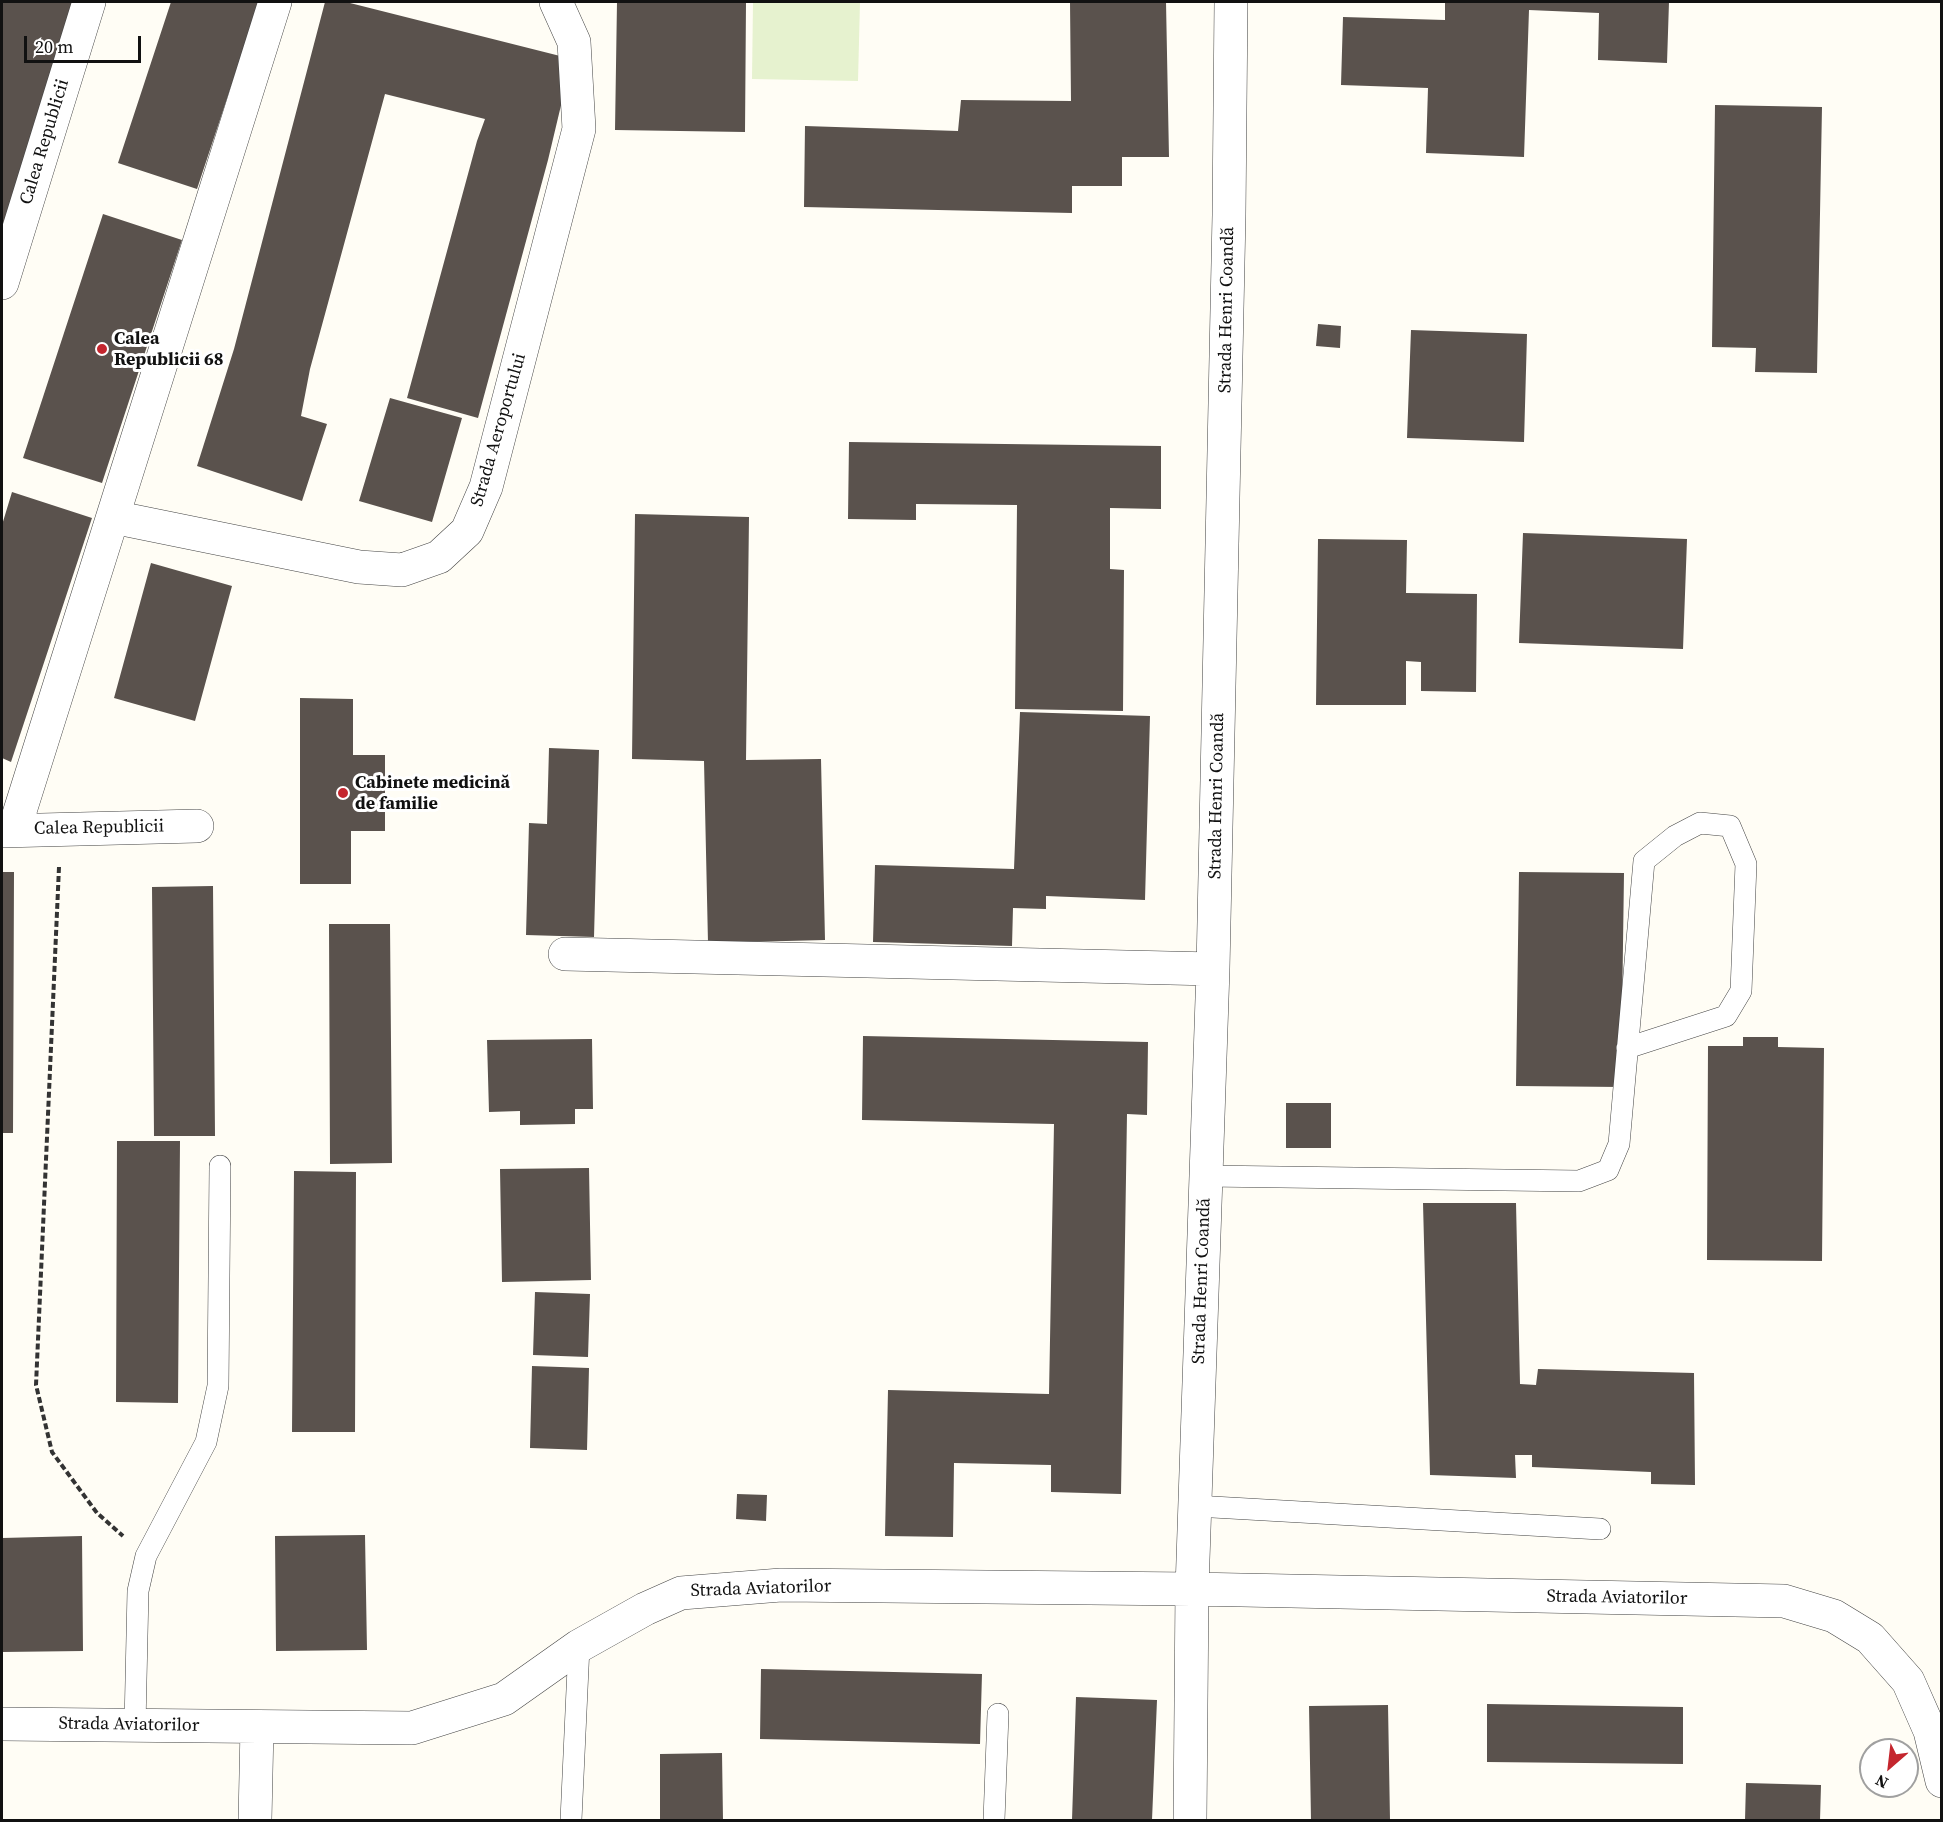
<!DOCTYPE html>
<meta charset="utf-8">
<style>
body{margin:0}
#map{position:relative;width:1943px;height:1822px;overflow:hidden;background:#fffdf5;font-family:"Source Serif 4",serif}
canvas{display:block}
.frame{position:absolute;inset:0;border:3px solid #111;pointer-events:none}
.north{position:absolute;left:1859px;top:1738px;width:60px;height:60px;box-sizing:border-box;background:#fff;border:2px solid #a0a0a0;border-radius:50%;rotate:208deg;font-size:16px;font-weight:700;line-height:24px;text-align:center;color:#111}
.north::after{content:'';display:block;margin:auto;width:21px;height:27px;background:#c4262e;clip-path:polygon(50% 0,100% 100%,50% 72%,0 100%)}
.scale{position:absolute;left:24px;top:36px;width:117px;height:27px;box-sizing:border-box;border:3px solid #111;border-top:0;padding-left:8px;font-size:18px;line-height:21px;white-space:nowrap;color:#111;-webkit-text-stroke:4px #fff;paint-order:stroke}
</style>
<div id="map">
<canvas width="1943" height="1822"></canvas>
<div class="frame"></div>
<div class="north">N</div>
<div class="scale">20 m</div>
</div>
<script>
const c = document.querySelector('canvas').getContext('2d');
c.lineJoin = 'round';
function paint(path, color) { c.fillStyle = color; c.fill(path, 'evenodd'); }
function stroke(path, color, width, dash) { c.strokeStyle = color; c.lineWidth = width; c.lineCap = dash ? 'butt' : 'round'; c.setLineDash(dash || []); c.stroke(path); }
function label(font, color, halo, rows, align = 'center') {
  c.font = font + ' "Source Serif 4",serif'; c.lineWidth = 6; c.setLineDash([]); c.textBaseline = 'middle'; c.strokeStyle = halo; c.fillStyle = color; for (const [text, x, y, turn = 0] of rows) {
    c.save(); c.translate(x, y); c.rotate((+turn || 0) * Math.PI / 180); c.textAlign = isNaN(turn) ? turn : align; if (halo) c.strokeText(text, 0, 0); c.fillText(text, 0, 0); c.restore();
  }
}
paint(new Path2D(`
 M753,2h107l-2,79 -106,-2z`), '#e6f2cf');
paint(new Path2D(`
 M2,2h71l-71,239z
 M171,2h88l-62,187 -79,-26z
 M325,2h21l226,57 -24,101 -70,258 -71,-20 70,-257 8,-22 -100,-25 -75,275 -9,47 26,8 -25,77 -105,-35 37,-117z
 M617,2h129l-1,130 -130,-2z
 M1070,2h96l3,155h-47v29h-50v27l-268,-6 1,-81 153,5 3,-31 110,1z
 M1445,2h224l-2,61 -69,-3 1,-47 -70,-3 -5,147 -98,-4 2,-65 -87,-3 2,-68 102,3z
 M1715,105l107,2 -5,266 -62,-1 1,-24 -44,-1z
 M103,214l79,26 -80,243 -79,-25z
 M1318,324l23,2 -1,22 -24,-2z
 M1411,330l116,4 -3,108 -117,-4z
 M390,398l72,20 -30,104 -73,-21z
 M849,442l312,4v63l-51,-1v61l14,1 -1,141 -108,-2 2,-204 -101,-1v16l-68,-1z
 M12,492l80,26 -81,244 -9,-4v-233z
 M635,514l114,3 -3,243 75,-1 4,181 -117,3 -4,-182 -72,-2z
 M1523,533l164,6 -4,110 -164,-6z
 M1318,539l89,1 -1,53 71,1 -1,98 -55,-1v-29l-15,-1v44h-90z
 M151,563l81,23 -37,135 -81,-23z
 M300,698l53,1v56h32v76h-34v53h-51z
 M1020,712l130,4 -5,184 -99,-4v13l-33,-1 -1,38 -139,-4 2,-77 139,4z
 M549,748l50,2 -5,187 -68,-2 3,-112 18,1z
 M2,872h12l-1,261h-11z
 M1519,872l105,1 -3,214 -105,-1z
 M213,886l2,250h-61l-2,-249z
 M329,924h61l2,239 -62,1z
 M863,1036l285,6 -1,73 -20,-1 -6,380 -70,-2v-27l-97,-2 -1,74 -68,-1 3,-146 161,4 5,-270 -192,-4z
 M1743,1037h35v10l46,1 -2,213 -115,-1 1,-214h35z
 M592,1039l1,70h-18v15l-55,1v-14l-31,1 -2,-72z
 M1286,1103h45v45h-45z
 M117,1141h63l-2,262 -62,-1z
 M589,1168l2,112 -89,2 -2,-113z
 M294,1171l62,1 -1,260h-63z
 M1423,1203h93l4,181 16,1 2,-16 156,4 1,112 -44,-1v-12l-119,-5v-12h-17l1,23 -86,-3z
 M535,1292l55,2 -2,63 -55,-2z
 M532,1366l57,2 -2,82 -57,-2z
 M737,1494l30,1 -1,26 -30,-2z
 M365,1535l2,115 -91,1 -1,-115z
 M82,1536l1,115 -81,1v-114z
 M761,1669l221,5 -2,70 -220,-5z
 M1076,1697l81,3 -5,120h-80z
 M1487,1704l196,3v57l-196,-2z
 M1388,1705l2,115h-79l-2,-114z
 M722,1753l1,67h-63v-66z
 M1746,1783l75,2 -1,35h-75z`), '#5a524d');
const lane = new Path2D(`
 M1206,1176l373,5 29,-11 11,-26 25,-283 31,-25 25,-13 30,3 16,38 -5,127 -15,25 -99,32
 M1195,1506l405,23
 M135,1725l3,-134 8,-35 60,-114 12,-56 2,-220
 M571,1820l8,-174
 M994,1820l4,-106`);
const street = new Path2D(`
 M2,283l87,-281
 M113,517l246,50 43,3 37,-13 28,-26 19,-44 93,-358 -5,-87 -18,-40
 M14,830l261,-828
 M2,831l195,-5
 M565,954l648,15
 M2,1724l410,4 92,-29 75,-53 66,-37 36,-16 100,-8 411,4 592,12 50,15 36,22 38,43 22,50 12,50
 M255,1820l2,-93
 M1190,1820l2,-231 21,-620 16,-754 2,-213`);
stroke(lane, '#444', 22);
stroke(street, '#444', 34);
stroke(new Path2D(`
 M59,867l-23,518 16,67 45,61 26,23`), '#333', 4, [6, 3]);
stroke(lane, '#fff', 21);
stroke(street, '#fff', 33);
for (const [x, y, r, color] of [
 [102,349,6,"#c4262e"],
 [343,793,6,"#c4262e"]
]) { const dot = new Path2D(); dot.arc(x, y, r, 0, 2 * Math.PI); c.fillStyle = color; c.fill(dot); stroke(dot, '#fff', 2); }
label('18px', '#111', '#fff', [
 ["Calea Republicii",45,142,-73],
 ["Strada Henri Coandă",1227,310,-89],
 ["Strada Aeroportului",499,430,-74],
 ["Strada Henri Coandă",1217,796,-89],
 ["Calea Republicii",99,828,-1],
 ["Strada Henri Coandă",1202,1281,-88],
 ["Strada Aviatorilor",761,1589,-2],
 ["Strada Aviatorilor",1617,1598,1],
 ["Strada Aviatorilor",129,1725,1]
]);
label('bold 18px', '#111', '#fff', [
 ["Calea",114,339],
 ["Republicii 68",114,360],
 ["Cabinete medicină",355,783],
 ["de familie",355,804]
], 'left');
</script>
